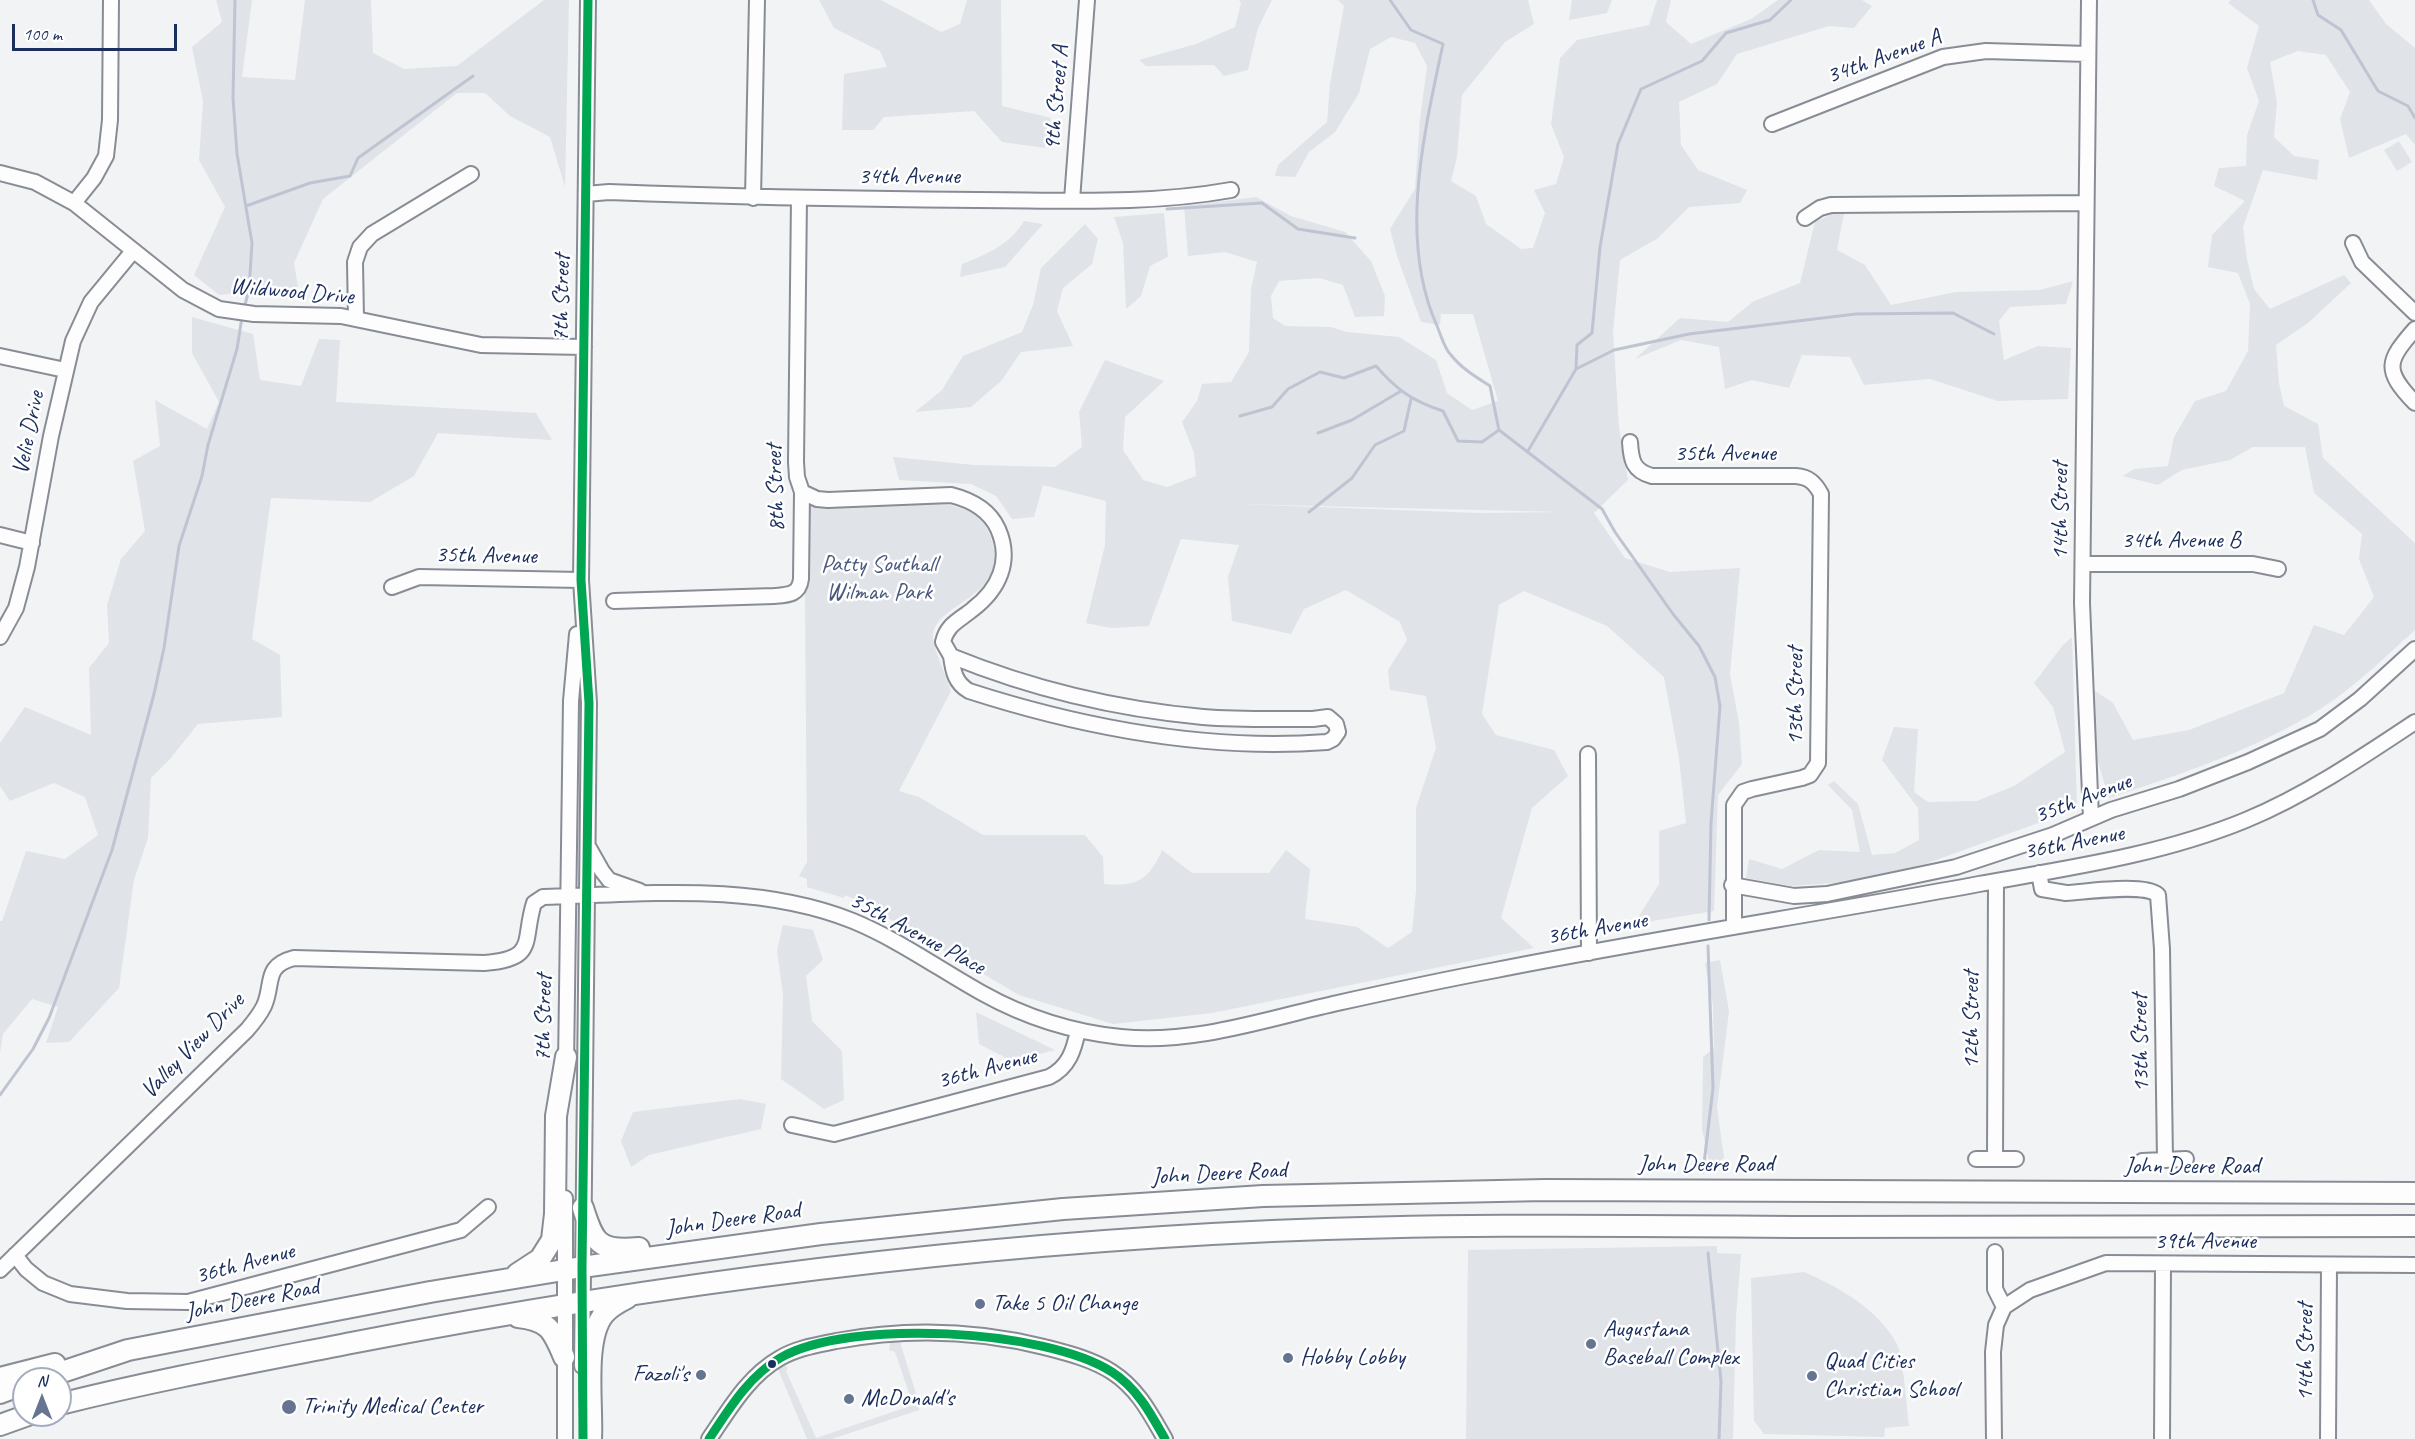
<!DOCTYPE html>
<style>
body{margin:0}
#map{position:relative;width:2415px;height:1439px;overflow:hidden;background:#f2f3f4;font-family:Caveat,sans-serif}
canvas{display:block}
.north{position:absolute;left:12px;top:1367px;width:60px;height:60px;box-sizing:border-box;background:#fff;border:2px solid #a4acbf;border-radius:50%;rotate:0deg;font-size:16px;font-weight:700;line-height:24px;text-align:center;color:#1b2f5e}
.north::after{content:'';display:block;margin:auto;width:21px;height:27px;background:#667492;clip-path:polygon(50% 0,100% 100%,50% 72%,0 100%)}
.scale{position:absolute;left:12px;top:24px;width:165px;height:27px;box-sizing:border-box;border:3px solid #1b2f5e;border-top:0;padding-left:8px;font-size:18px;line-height:21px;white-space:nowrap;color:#1b2f5e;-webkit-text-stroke:4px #fff;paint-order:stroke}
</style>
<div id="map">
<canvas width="2415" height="1439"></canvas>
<div class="north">N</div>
<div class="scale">100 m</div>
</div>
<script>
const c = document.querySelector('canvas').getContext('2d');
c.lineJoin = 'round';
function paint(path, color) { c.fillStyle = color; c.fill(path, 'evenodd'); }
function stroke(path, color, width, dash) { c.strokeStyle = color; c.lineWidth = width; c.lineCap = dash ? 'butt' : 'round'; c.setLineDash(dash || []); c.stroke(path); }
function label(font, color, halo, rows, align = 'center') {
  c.font = font + ' Caveat,sans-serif'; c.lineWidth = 5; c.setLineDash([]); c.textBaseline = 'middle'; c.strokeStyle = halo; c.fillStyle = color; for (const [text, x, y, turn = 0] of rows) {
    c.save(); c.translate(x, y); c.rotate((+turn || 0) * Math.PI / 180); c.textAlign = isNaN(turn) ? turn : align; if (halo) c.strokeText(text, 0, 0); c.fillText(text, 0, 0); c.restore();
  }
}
paint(new Path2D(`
 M216,0h36l-10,77 53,3 10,-80h66l2,53 31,16 53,-3 87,-66h25l-4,187 -15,-50 -40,-21 -25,-23h-28l-134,106 -29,64 4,24 -79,8 -25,-20 31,-68 -26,-47 4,-59 -11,-54 30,-25z
 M819,0h62l60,32 19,-8 7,-24h34l1,106 49,12 -6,30 -43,-6 -28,-31 -90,6 -11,13h-31l2,-56 43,-7 -7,-16 -46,-23z
 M1239,0h33l-14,28 -10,42 -24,6 -10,-11 -68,1 -7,-6 57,-16 39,-17 6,-24z
 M1338,0h190l6,24 -29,18 -43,53 -5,62 -6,24 25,15 10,28 35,25 12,-1 12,-35 -11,-23 22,-6 8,-27 -13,-33 9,-66 17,-18 72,-15 8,-25h14l-5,22 25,22 60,-25 27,-19h84l10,6 -18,22 -25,-2 -92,28 -20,30 -38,18 2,43 17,25 49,20 -7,13 -51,4 -31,31 -38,22 -7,72 6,95 9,53 -34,33 31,45 45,14 70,-4 -10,106 9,49 3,41 -24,31 -4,116 -80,13 25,-40v-53l27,-8 -7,-65 -15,-81 -57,-51 -83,-35 -25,14 -17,109 14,21 58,15 14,26 -36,32 -31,110 33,30 -322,65 -99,11 -94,-29 -158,-93 -16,-7 -1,3 -37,-11v-8l-8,-3 8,-14 -2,-267 5,-88 136,-3c23,6 37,11 45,34 21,62 -59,63 -58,100 1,11 14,41 18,53l-52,100 20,6 64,38h102l18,22 1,27c33,3 45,-4 58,-34l30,23h77l17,-23 24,19 -5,50 52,8 31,21 24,-16 4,-41v-83l20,-60 -10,-52 -36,-6 -2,-20 19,-30 -7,-18 -54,-32 -42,19 -13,25 -59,-13 -4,-44 11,-32 -58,-6 -32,87 -38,2 -25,-5 19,-78 1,-44 -63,-16 -9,32 -22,2 -16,-23 -25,-12 -72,-4 -6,-23 81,8 81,2 27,-20 -3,-35 26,-52 59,21 -39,36 -2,33 20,30 24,7 29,-11 -2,-23 -12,-31 15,-21 5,-17 29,-2 18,-30 2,-63 6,-27 -32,-10 -37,4 -4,-50 72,-9 35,19 54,16 26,29 14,35 -1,20 -29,1 -12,-32 -24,-7 -40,3 -8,15 2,22 12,8 46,1 16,5 52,5 37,23 11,33 25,17 26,-9 -25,-87h-32l-1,11 -19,-3 -24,-66 -7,-27 25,-40 5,-70 7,-53 -12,-23 -24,-6 -21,12 -11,44 -24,39 -26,20 -14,25 -20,-1 3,-11 49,-43 3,-38 14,-78zM1236,504l325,8h1l-82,1z
 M1572,0h40l-5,13 -38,7z
 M2231,0h138l17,24 29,24v97l-9,-11 -57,24 -9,-39 10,-27 -24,-37 -28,-4 -28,11 7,40 -3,35 20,19 25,4 -2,20 -54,-10 -20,57 4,32 7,30 16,20 74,-34 7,8 -43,40 -32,22 3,38 5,23 34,18 5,34 92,85v87c-26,23 -52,49 -80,69 -63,45 -153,75 -226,99l-11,-36 -6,-73 21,14 20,37 56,-10 95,-37 30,-68 30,10 30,-38 -15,-38 3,-25 -48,-41 -9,-46h-52l-23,13 -48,10 -24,15 -35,-9 11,-7 34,-3 6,-29 21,-36 31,-10 22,-40 2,-47 -12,-31 -30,-6 4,-32 33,-34 -31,-15 5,-18 27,-2 1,-31 12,-34 -12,-33 12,-42 -31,-23z
 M2399,141l13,21 -15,9 -13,-21z
 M1845,208l-8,42 28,15 26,40 65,-13 84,-2 33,-9 -7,23 -56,3 -11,14 5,39 34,-14 33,2 -3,51 -70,2 -68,-22 -66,6 -14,-28 -48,-2 -13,33 -37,-8 -27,9 -6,-42 -38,-7 -46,19 45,-41 48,4 26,-21 46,-18 15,-61z
 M1164,213l4,44 -18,9 -9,30 -15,13 -3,-66 -9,-26z
 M1024,221l19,3 -38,43 -45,10 2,-13c25,-10 48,-19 62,-43z
 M1085,224l13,15 -6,25 -29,24 -6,23 16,35 -52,6 -20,29 -30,26 -56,5 27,-22 21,-34 59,-24 11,-27 8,-37z
 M192,317l61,17 7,46 41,6 18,-47 21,1 -4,62 200,11 16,27 -114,-7 -24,43 -44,26 -99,-4 -19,141 28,16 2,62 -84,7 -28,35 -19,19 -3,60 -14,42 -15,108 -50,54 -23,1 12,-36 -26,-8 -29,35 -3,19v-132h2l24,-70 39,8 33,-24 -13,-38 -31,-14 -44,18 -10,-15v-43l25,-36 66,28 -2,-67 20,-25 -2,-38 14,-46 24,-28 -12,-70 27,-15 -5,-46 52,29 12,-27 -27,-49z
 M2072,637l5,172 -152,55 -77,18 -56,4 -46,-8 3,-19 33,10 37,-19 41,2 -8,-42 -24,-25 6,-4 24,23 14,51 23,-2 24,-13 -1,-32 -36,-48 12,-33 24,2 -4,63 14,10 49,-1 37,-15 51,-34 -12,-45 -19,-24 29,-38z
 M783,925l30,5 10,30 -17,16 6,45 30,30 2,49 -20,9 -43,-30 2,-83 -6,-46z
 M1720,960l9,51 -12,96 7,51 -14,8 -8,-37 1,-72 11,-9 -1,-43 -8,-42z
 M976,1012l79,38 -43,11 -33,-17z
 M740,1099l26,5 -5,25 -112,26 -18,12 -10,-26 12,-29z
 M1717,1246v7l24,1 -5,63 -3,122h-267l2,-189z
 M1804,1272c35,15 74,37 93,72 6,12 10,66 12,82l-24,2 -1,9 -120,-3 -10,-13 -3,-143z
 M890,1342h10l20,64 -1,4 -87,29h-25l-29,-70 7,-4 3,3 -2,3 30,67 97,-33 -18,-53 -6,-2z`), '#e0e3e8');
stroke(new Path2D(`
 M235,0l-2,98 4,56 15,89 -3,47 -5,18
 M1390,0l21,30 32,14c-19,90 -45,195 -6,282 4,9 7,22 14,29 10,13 25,22 39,31l9,44 103,79 13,23 58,82 26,32 16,31 5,29 -9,117 -2,97
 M2313,0l5,15 23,15 37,61 30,15 7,12
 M246,206l64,-23 40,-7 8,-18 115,-82
 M1167,209l95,-6 36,26 57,9
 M1576,369l1,-24 15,-12 8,-86 18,-103 23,-55 61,-28 24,-28 44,-13 21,-20
 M1240,416l32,-9 16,-18 32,-17 24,6 32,-12c21,24 36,35 67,45l15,30 24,1 17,-12
 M1318,433l34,-13 49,-29
 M1528,451l48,-82 38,-19 75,-16 167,-20 97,-1 41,21
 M1309,512l43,-34 23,-33 29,-14 7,-32
 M0,1095l33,-46 16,-31 63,-168 42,-156 10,-46 15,-102 23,-70 6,-31 29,-96 5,-32
 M1703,1172l10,-84 -5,-142
 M1708,1253l13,128 -2,58`), '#bec4d1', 3);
const minor = new Path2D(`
 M2089,0l-7,603 9,215
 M1772,124l171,-67 43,-6 102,3
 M0,173l35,9 39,21 109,87 36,19 35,5 87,2 140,29 103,2
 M586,194l23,-2c123,5 245,7 368,8 84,0 171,5 254,-10
 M753,198l4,-198
 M1072,200l15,-200
 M74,203l20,-25 12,-22 4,-36 1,-120
 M1805,218l15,-10 11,-3 255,-2
 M2353,243l9,19 53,51
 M356,319l-1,-57 5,-15 12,-13 99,-60
 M2415,329c-28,32 -32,41 0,74
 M0,356l65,14
 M1630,442c1,18 3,29 22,34h144c13,1 19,7 25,18l-3,269 -8,12 -8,3 -50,11 -9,3 -9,13v122
 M802,492l15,7 11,1 123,-5c20,5 38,14 47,34 14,32 1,60 -25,80 -13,11 -26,15 -30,33l8,14
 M0,535l32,8
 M2084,564h169l25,5
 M392,587l27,-10 162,3
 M614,601l160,-5c14,-1 25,-1 27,-17l1,-87 -5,-15 -1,-15 3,-264
 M0,637l16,-29 11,-41 24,-131 22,-95 18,-39 42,-51
 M951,656c81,33 165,53 252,61 36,3 73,2 110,2l15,-2 8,7 2,8 -5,7 -6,3c-121,9 -243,-14 -358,-51 -14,-8 -16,-20 -18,-35z
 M1588,754l1,199
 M589,848l13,23 7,9 31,11
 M2039,873l3,16 24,4c20,-1 78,-10 92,2l4,54 3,211
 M1732,885l62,11 33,-2 129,-27 97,-32 58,-25 68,-21 69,-27 72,-33 40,-30 55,-50
 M566,1065l5,-364 6,-67
 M792,1125l42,9 215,-57c20,-10 25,-27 29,-47
 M1976,1159h40
 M1995,1159l1,-278
 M2142,1161l44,-2
 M1995,1252v37l9,18
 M15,1255l11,14 17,14 27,11 57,7 61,1 273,-72 27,-23
 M0,1270l247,-240c6,-7 12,-14 17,-24 10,-22 -1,-40 30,-48l190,5c54,-4 38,-22 50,-60l9,-6c103,-3 213,-15 310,24 46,19 86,48 129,72 43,24 90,39 139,44 73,7 142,-17 212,-33 54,-12 109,-24 163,-34 161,-32 322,-56 483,-86 89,-16 182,-29 267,-64 60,-25 115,-62 169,-98
 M582,1366l7,-663 -8,-123 7,-580
 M565,1439v-241
 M709,1439c20,-29 39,-63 71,-81 17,-10 37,-13 56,-17 70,-13 140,-11 208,6 23,6 48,12 68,25 26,17 38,41 53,67
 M1994,1439l-1,-87 3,-27 8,-18 26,-17 76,-27 309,2
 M2162,1439l1,-174
 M2328,1439l1,-174`);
const highway = new Path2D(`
 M583,1208c11,35 16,44 56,40
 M517,1274l23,-15 12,-19 3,-26 1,-98 10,-59
 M518,1317c31,3 35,14 46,40
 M0,1378l55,-14
 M41,1379l87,-29 302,-58 152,-25 239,-33 242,-25 200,-13 282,-6 870,3
 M0,1393l24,-9
 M60,1404c96,-24 194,-42 291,-61 304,-59 612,-98 921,-112 183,-8 365,-5 548,-4 198,0 397,-1 595,-1
 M0,1425l28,-10
 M591,1439c2,-33 -8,-100 13,-125 6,-7 15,-12 23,-16`);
stroke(minor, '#888c95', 18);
stroke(highway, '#888c95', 24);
stroke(minor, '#fdfdfd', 14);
stroke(highway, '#fdfdfd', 20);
stroke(new Path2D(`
 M583,1439l-1,-172 7,-564 -8,-123 7,-580
 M709,1439c20,-30 39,-62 71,-81 69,-40 266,-29 332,14 25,16 39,42 53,67`), '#00a651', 9);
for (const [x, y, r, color] of [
 [980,1304,6,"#667492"],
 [1591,1344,6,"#667492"],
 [1288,1358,6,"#667492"],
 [772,1364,5,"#1b2f5e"],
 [701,1375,6,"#667492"],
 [1812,1376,6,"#667492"],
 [849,1399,6,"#667492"],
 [289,1407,8,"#667492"]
]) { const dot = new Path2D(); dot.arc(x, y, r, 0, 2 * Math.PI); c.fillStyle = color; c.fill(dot); stroke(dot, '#fff', 2); }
label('24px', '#1b2f5e', '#fff', [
 ["34th Avenue A",1884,57,-20],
 ["9th Street A",1057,98,-85],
 ["34th Avenue",909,177],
 ["Wildwood Drive",292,292,5],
 ["7th Street",562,298,-89],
 ["Velie Drive",29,433,-79],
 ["35th Avenue",1725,454],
 ["8th Street",776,488,-92],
 ["14th Street",2061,511,-90],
 ["34th Avenue B",2181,541],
 ["35th Avenue",486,556,1],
 ["13th Street",1796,696,-90],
 ["35th Avenue",2083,799,-21],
 ["36th Avenue",2074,843,-11],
 ["36th Avenue",1597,929,-10],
 ["35th Avenue Place",917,934,28],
 ["7th Street",544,1018,-89],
 ["12th Street",1972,1020,-90],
 ["13th Street",2141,1043,-91],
 ["Valley View Drive",193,1046,-46],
 ["36th Avenue",987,1069,-15],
 ["John Deere Road",1706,1165],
 ["John Deere Road",2192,1167],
 ["John Deere Road",1219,1174,-3],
 ["John Deere Road",733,1220,-8],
 ["39th Avenue",2205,1242],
 ["36th Avenue",245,1264,-15],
 ["John Deere Road",252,1300,-11],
 ["14th Street",2306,1352,-90]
]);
label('24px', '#49597e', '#fff', [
 ["Patty Southall",879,565],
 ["Wilman Park",879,593]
]);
label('24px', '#1b2f5e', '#fff', [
 ["Take 5 Oil Change",992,1304],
 ["Augustana",1603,1330],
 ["Baseball Complex",1603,1358],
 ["Hobby Lobby",1300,1358],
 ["Quad Cities",1824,1362],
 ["Christian School",1824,1390],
 ["Fazoli's",689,1375,"right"],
 ["McDonald's",861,1399],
 ["Trinity Medical Center",302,1407]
], 'left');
</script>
